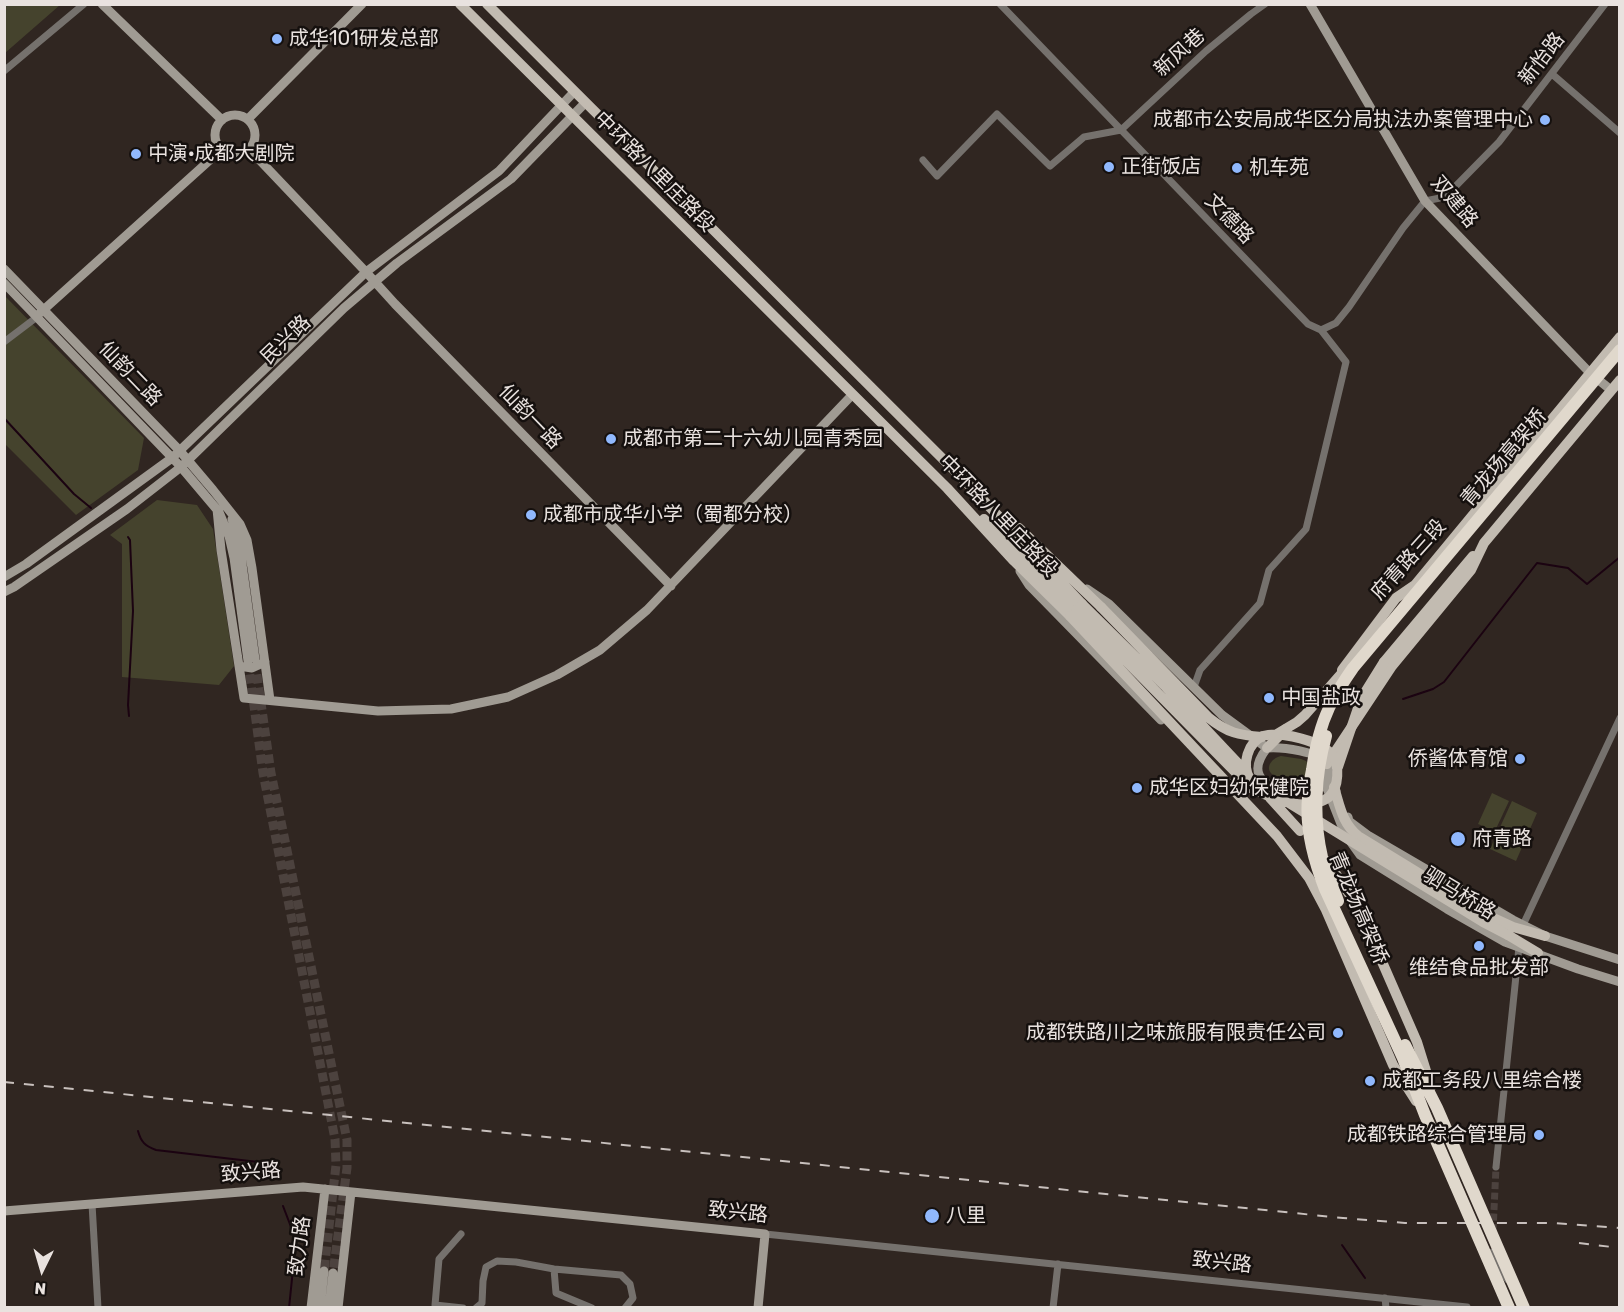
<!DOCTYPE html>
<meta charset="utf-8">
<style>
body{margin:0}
#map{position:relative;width:1624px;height:1312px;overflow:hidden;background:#302621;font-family:Rubik,sans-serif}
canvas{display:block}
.frame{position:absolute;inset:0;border:6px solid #e9e2df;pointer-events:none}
.north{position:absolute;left:12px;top:1240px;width:60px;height:60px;-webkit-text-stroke:4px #15100e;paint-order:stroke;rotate:185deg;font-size:16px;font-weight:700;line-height:24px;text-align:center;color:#e9e2df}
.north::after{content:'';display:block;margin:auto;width:21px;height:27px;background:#e9e2df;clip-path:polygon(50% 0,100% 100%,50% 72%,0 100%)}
</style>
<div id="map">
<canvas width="1624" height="1312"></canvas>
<div class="frame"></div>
<div class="north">N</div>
</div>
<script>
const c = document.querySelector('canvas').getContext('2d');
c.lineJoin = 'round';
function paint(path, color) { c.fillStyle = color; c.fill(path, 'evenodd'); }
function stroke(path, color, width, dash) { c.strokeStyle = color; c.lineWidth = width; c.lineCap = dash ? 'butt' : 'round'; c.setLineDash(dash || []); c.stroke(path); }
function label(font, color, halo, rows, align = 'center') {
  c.font = font + ' Rubik,"Noto Sans SC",sans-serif'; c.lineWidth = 5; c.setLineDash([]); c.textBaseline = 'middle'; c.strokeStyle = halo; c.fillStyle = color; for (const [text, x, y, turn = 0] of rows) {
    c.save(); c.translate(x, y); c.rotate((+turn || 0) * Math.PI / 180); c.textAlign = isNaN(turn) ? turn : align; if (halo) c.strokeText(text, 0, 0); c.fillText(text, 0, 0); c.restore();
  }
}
paint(new Path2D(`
 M5,4h55v1l-55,48z
 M4,295l140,143 -6,32 -62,45 -71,-71z
 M157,500l40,5 16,24 21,137 -15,19 -97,-8v-133l-12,-9z
 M1281,756l20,3 5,2 4,5 -6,14c-8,2 -22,0 -29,-4 -12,-6 -4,-18 6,-20z
 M1492,793l17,8 -14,30 -17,-7z
 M1512,801l25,12 -21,48 -26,-12z`), '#45432d');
stroke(new Path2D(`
 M4,418l70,76 17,14
 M128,537l2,3 3,71 -5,94 1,11
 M1403,699l30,-10 11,-7 93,-119 31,5 19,16 33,-27
 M138,1131c3,11 7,15 18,19l102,12 8,2 5,8
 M283,1206l13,34 -7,68
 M1342,1245l23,33`), '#1b0311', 2);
stroke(new Path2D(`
 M1493,1231l3,-64`), '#4c423e', 7, [7, 3.5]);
stroke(new Path2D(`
 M248,661l15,112 72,366 1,26 -12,106
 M255,661l16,112 76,367v28l-14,105`), '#4c423e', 9, [9, 4.5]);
stroke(new Path2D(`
 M1000,4l308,320 13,6 15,-7 13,-16 54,-79 22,-27 20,-4 54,-55 106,-138
 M4,71l80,-67
 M1552,74l68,59
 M923,160l14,16 60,-62 53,52 34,-29 37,-7 85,-79 45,-37 14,-10
 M4,342l33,-25
 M1194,687l6,-17 60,-67 9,-33 37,-41 40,-167 -25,-32
 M1523,925l97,-207
 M1496,1167l23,-220
 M92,1204l6,104
 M461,1234l-22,25 -4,46 28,3
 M765,1234l702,73
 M1492,1252l6,16 10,12
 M554,1269l2,24 36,15
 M1385,1298l1,10
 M476,1308l6,-5 1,-22 3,-14 11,-6 19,1 38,7 67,6 9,9 3,14 -8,10
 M1053,1308l5,-44`), '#75716d', 7);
stroke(new Path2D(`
 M102,4l120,116
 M1310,4l115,197 165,172 21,17
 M215 135a20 20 0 1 1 40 0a20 20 0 1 1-40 0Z
 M248,119l114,-115
 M250,150l116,122 29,32 276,282
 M4,269l176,182 33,39 27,34 7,16 5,28 18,132
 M4,283l177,184 38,45 10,24 5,22 14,103
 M40,313l181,-163
 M217,509l4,41 23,148 134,13 73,-2 57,-12 49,-22 43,-25 47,-40 205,-215
 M232,519l7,23 16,117
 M1020,571l9,14 132,135
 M4,577l22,-13 146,-106 194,-186 133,-101 75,-79
 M1087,589l22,15 113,111 45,33
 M4,592l10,-5 113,-78 54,-42 163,-159 53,-45 114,-84 74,-76
 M239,666l13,2 13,-6
 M1267,748c14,-1 54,3 60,17 2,5 2,10 0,14 -7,17 -28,12 -42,10 -26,-4 -36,-18 -18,-41z
 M1329,774l7,17
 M1250,779l19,6
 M1325,783l20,51 15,21 87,54 58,33 73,27 42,13
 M1348,817l1,4 20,15 144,84 32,16 75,24
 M4,1211l299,-24 462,47 -7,74
 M311,1308l14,-119
 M320,1308l4,-37
 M329,1308l4,-35
 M338,1308l13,-116`), '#a09b93', 9);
stroke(new Path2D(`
 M460,4l487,484 67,73 56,55
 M487,4l478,477 117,123
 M984,519l92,91
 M1019,528l82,79
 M1384,662l89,-106
 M1342,670l54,-72 19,-13 205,-248
 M1267,748l19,-19
 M1327,764l65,-98 79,-96 13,-27 136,-163
 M1334,787c6,19 8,36 24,49l129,79 26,12 32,9
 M1323,858l9,10 19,29 15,28 51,117 14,45
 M1508,935l30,18`), '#c2bbb1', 10);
stroke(new Path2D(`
 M4,1082l1339,136 62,5h148l67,5
 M1579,1243l41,5`), '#c8c0bd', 2, [10, 10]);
stroke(new Path2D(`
 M1082,604l84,83 81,86
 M1101,607l108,111c19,15 29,17 53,19
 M1076,610l175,178c19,9 39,19 61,16 5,-1 13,-4 17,-7 10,-10 11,-32 3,-43 -3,-3 -8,-6 -11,-8 -14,-7 -42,-15 -58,-10 -15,6 -22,29 -13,43 4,6 10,11 16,16
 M1070,616l207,220 32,42 17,32 67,155 23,36
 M1277,734l20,-12 8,-7 44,-50
 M1338,767l23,-68 23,-37
 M1270,798l30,33
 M1289,803l194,119 25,13`), '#c2bbb1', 10);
stroke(new Path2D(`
 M1326,736c-11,38 -13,83 -4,121 4,15 11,30 16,44
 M1405,1045l32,63 87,200
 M1509,1308l-84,-193 -22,-57 -78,-169c-11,-28 -20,-60 -17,-91 0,-9 2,-18 4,-28 3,-21 8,-43 17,-62 6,-14 15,-27 24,-40l267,-318`), '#e0d8cc', 12);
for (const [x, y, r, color] of [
 [277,39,6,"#90b8fd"],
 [1545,120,6,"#90b8fd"],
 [136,154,6,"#90b8fd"],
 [1109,167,6,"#90b8fd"],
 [1237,168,6,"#90b8fd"],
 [611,439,6,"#90b8fd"],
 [531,515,6,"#90b8fd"],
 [1269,698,6,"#90b8fd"],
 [1520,759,6,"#90b8fd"],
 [1137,788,6,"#90b8fd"],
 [1458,839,8,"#90b8fd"],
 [1479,946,6,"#90b8fd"],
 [1338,1033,6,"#90b8fd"],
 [1370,1081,6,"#90b8fd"],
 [1539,1135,6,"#90b8fd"],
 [932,1216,8,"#90b8fd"]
]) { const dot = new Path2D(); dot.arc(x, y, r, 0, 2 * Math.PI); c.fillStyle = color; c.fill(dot); stroke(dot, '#15100e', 2); }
label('20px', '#e9e2df', '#15100e', [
 ["成华101研发总部",289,39],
 ["成都市公安局成华区分局执法办案管理中心",1533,120,"right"],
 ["中演·成都大剧院",148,154],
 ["正街饭店",1121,167],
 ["机车苑",1249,168],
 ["成都市第二十六幼儿园青秀园",623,439],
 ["成都市成华小学（蜀都分校）",543,515],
 ["中国盐政",1281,698],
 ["侨酱体育馆",1508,759,"right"],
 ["成华区妇幼保健院",1149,788],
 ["府青路",1472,839],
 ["维结食品批发部",1479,968,"center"],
 ["成都铁路川之味旅服有限责任公司",1326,1033,"right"],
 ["成都工务段八里综合楼",1382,1081],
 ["成都铁路综合管理局",1527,1135,"right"],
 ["八里",946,1216]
], 'left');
label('20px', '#e9e2df', '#15100e', [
 ["新风巷",1180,53,-42],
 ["新怡路",1542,59,-52],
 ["中环路八里庄路段",654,172,45],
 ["双建路",1454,202,50],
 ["文德路",1229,219,46],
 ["民兴路",286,340,-44],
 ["仙韵二路",130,374,46],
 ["仙韵一路",530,417,46],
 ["青龙场高架桥",1504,458,-50],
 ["中环路八里庄路段",998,516,46],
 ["府青路三段",1409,560,-48],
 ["驷马桥路",1459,894,31],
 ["青龙场高架桥",1358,908,67],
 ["致兴路",251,1173,-5],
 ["致兴路",738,1213,6],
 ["致力路",300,1246,-83],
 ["致兴路",1222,1263,6]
]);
</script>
